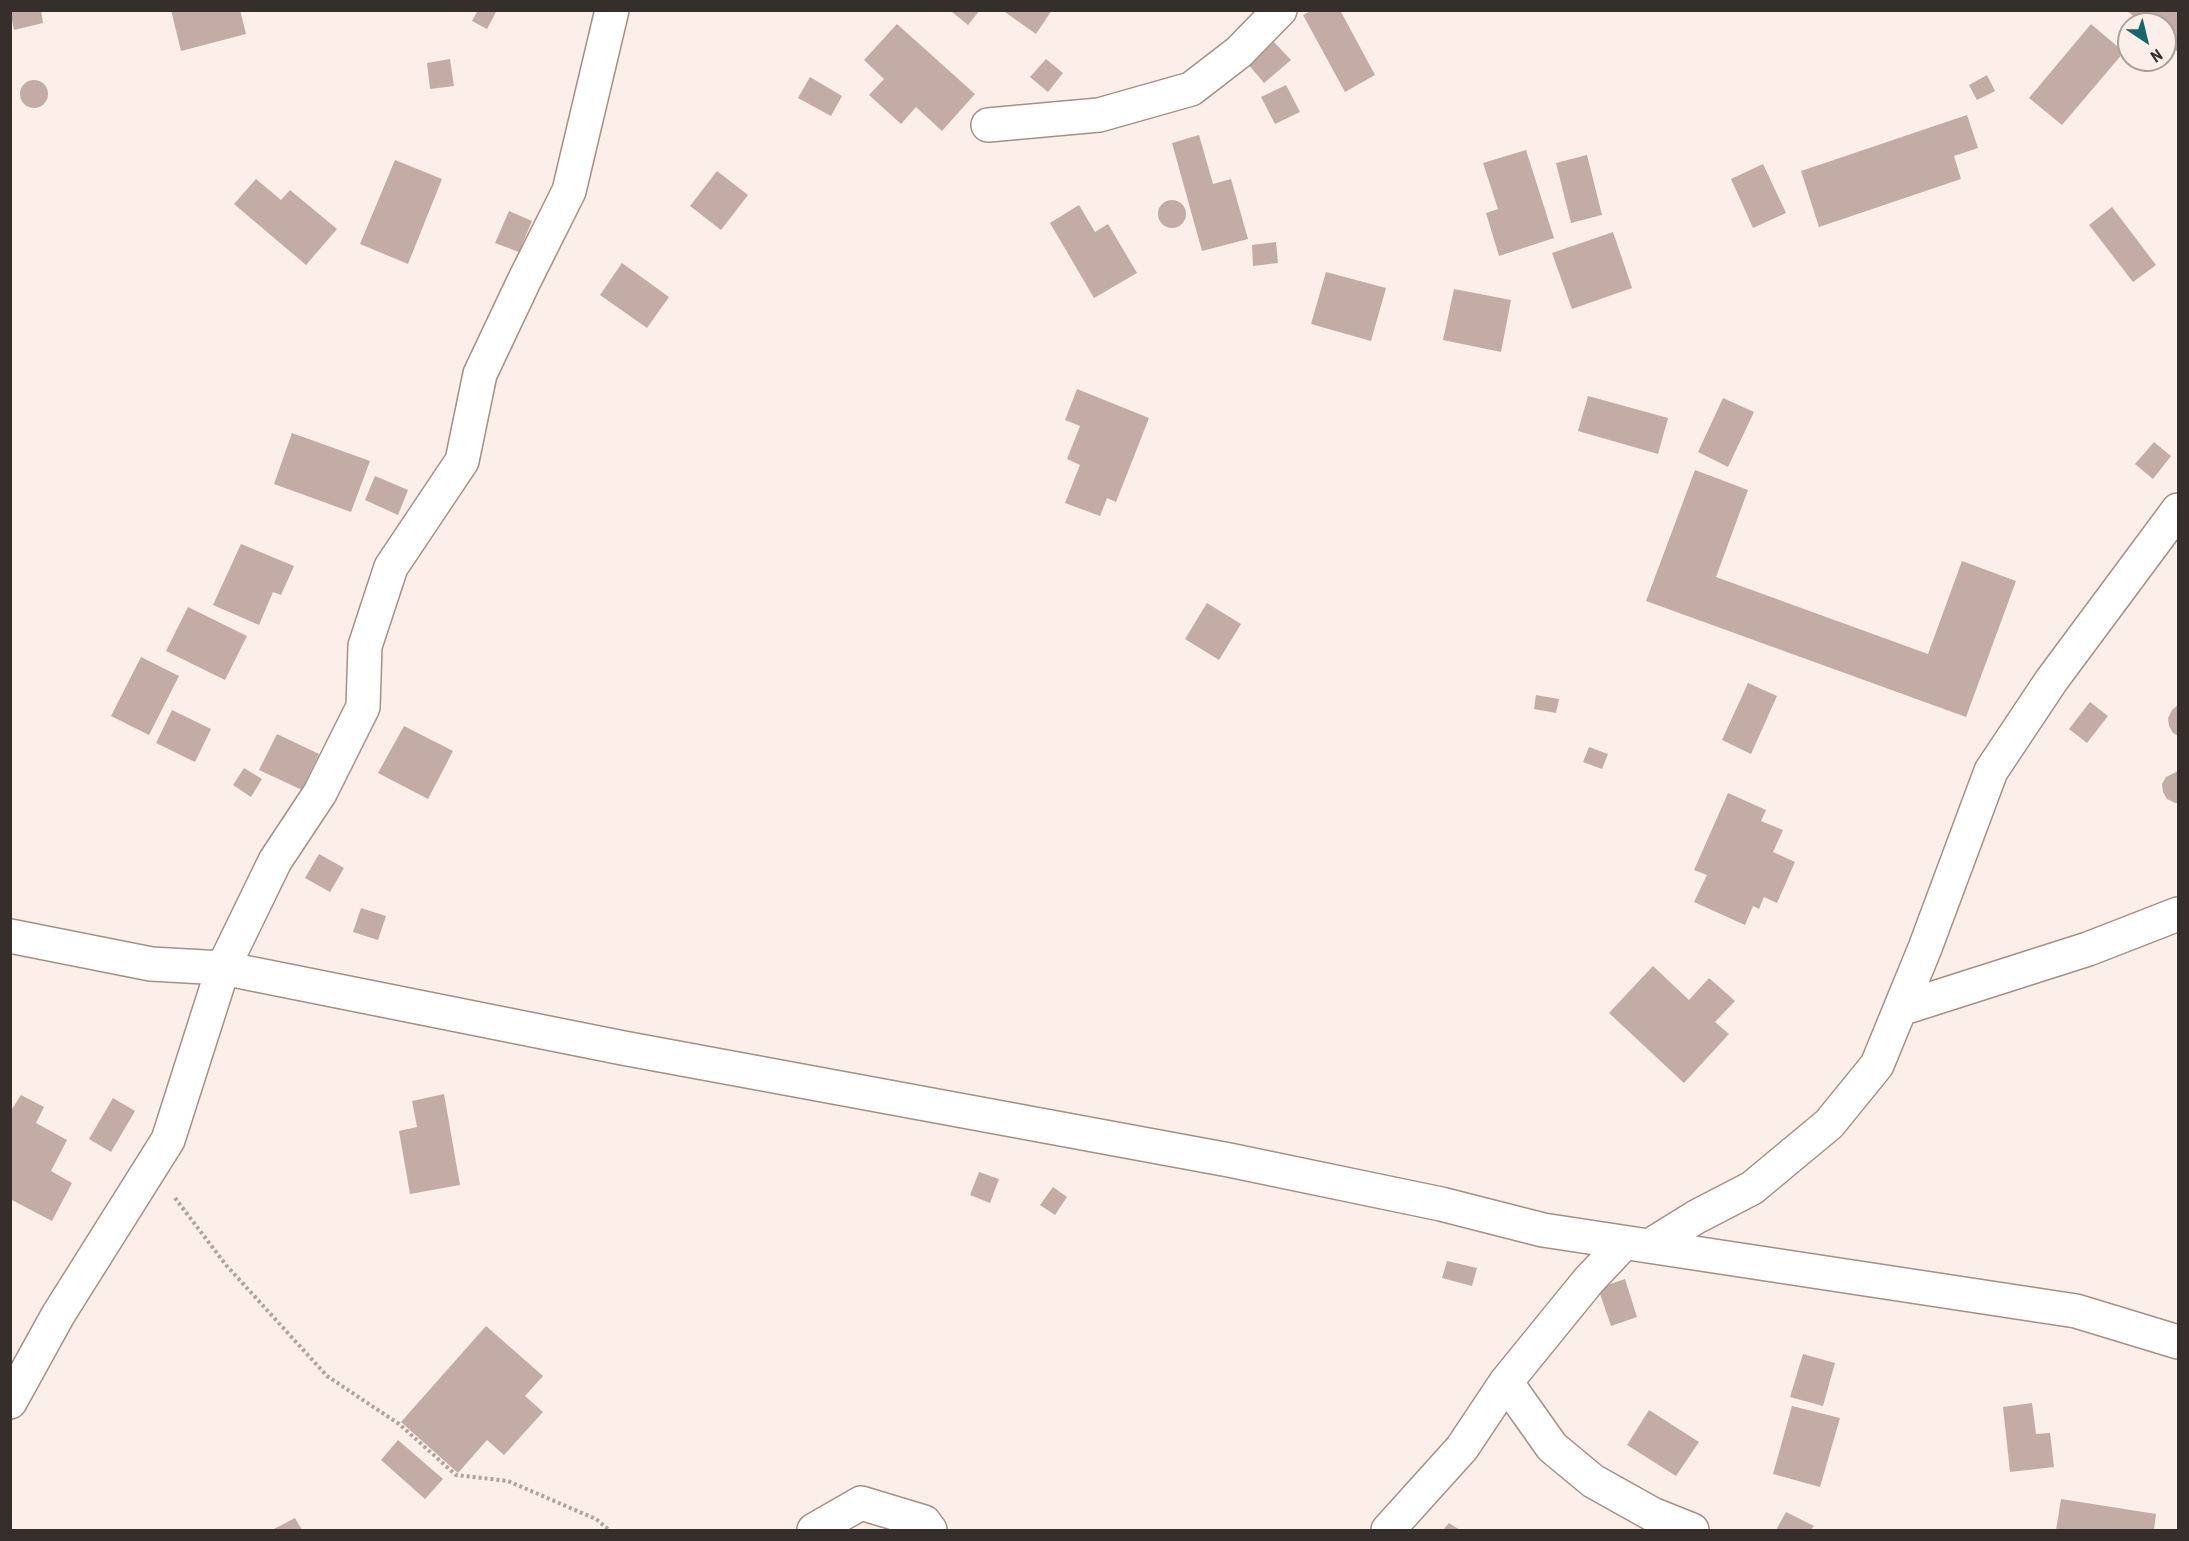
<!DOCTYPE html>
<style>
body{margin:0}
#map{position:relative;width:2189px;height:1541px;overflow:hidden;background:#fceee8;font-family:"Roboto Condensed",sans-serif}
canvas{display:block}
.frame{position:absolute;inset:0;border:12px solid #362e2a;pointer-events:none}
.north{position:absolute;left:2117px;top:12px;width:60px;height:60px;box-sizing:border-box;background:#fceee8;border:2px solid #ada19c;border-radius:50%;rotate:145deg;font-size:16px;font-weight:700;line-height:24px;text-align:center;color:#362e2a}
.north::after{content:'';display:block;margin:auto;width:21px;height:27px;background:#18666c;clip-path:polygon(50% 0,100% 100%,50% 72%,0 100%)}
</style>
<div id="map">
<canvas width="2189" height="1541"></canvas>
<div class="frame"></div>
<div class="north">N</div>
</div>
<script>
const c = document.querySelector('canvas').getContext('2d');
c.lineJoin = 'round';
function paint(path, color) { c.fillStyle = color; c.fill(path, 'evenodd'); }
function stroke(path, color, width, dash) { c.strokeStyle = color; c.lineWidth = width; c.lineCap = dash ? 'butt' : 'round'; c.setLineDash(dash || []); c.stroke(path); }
paint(new Path2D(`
 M10,10h31l2,13 -29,7z
 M171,10h69l6,24 -65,17z
 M478,10h19l-10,19 -15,-8z
 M954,10h26l-12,15 -16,-13z
 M1002,10h50l-16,24z
 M1312,10h28l35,65 -30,17 -42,-77z
 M2126,10h52v42l-13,-10v-18h-22z
 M897,24l78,70 -33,37 -26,-24 -15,17 -32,-29 15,-16 -20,-19z
 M2091,24l33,28 -62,73 -33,-27z
 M1274,42l17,18 -27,23 -16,-19z
 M450,59l4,27 -24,3 -3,-26z
 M1046,59l17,14 -15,19 -18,-15z
 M1987,75l8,16 -18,9 -8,-15z
 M810,77l32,19 -11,20 -33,-18z
 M20 94a14 14 0 1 1 28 0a14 14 0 1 1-28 0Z
 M1286,85l14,27 -25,12 -14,-27z
 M1967,115l11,33 -24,8 7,23 -142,48 -18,-56z
 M1199,135l14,49 18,-5 17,60 -46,12 -30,-108z
 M1526,150l28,88 -55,18 -13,-43 12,-4 -15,-46z
 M1587,155l15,60 -31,8 -15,-60z
 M395,160l47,19 -34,85 -48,-20z
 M1763,164l23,49 -33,15 -22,-49z
 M717,171l31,24 -27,35 -31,-24z
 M256,179l25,21 9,-10 47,39 -31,36 -72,-61z
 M1158 214a14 14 0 1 1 28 0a14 14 0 1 1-28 0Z
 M1079,205l16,27 13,-8 29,49 -43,25 -44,-75z
 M2112,207l44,58 -23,17 -44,-57z
 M509,211l23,10 -13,31 -24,-9z
 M1613,232l19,56 -60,21 -20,-56z
 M1276,242l2,21 -25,3 -1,-21z
 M622,263l47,34 -22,31 -47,-33z
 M1326,272l60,16 -15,53 -60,-17z
 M1454,289l57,11 -10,52 -58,-12z
 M1077,389l72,29 -33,84 -9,-4 -7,18 -35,-13 15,-38 -13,-6 13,-33 -15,-6z
 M1588,396l80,22 -10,36 -80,-23z
 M1723,398l31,14 -26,55 -30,-15z
 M292,433l78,28 -19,51 -77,-28z
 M2154,442l17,14 -18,23 -18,-15z
 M1695,470l53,20 -32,87 212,77 34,-93 54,20 -50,136 -320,-116z
 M375,476l33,14 -10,25 -33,-15z
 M241,544l53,22 -13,29 -8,-3 -14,33 -46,-20z
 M1207,603l34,21 -22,36 -34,-21z
 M188,607l59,29 -22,44 -59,-29z
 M141,657l38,19 -30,59 -38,-19z
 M1748,683l29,13 -26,58 -29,-14z
 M1536,695l23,4 -3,14 -22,-4z
 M2090,702l18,14 -21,27 -18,-14z
 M2178,705v31l-5,-3 -4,-7 -1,-8 4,-8z
 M172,710l39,19 -16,33 -39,-19z
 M404,726l49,25 -25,48 -50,-26z
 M277,734l42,20 -17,36 -43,-20z
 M1589,747l19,7 -6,15 -19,-7z
 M244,768l18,11 -11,18 -18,-12z
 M2178,771v32h-3l-8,-4 -4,-7 -1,-8 4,-7z
 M1728,793l38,17 -5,11 22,9 -10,22 22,10 -18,41 -13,-6 -5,12 -6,-3 -8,19 -51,-23 13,-27 -13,-5z
 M319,854l25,14 -14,24 -25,-14z
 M361,908l25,8 -8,24 -25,-8z
 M1653,966l36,34 20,-22 26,23 -20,21 14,12 -45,49 -75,-70z
 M444,1094l16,91 -50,9 -11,-63 18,-4 -5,-26z
 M21,1095l23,12 -8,16 31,17 -16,31 21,12 -20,38 -42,-22v-91l2,1z
 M113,1098l22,13 -24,41 -22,-13z
 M979,1172l20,7 -9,24 -20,-8z
 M1053,1187l14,10 -12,18 -15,-10z
 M1447,1261l30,7 -5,18 -30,-8z
 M1625,1279l12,38 -26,9 -13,-38z
 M486,1326l57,50 -18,20 18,16 -39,43 -17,-15 -29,33 -57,-51z
 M1803,1354l32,9 -12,43 -33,-9z
 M2032,1403l4,31 14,-1 4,34 -44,5 -7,-65z
 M1792,1406l48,12 -20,69 -47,-13z
 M1649,1410l50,32 -23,34 -49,-31z
 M398,1440l45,39 -18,20 -44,-39z
 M2061,1499l95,15 -2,16h-98z
 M1786,1512l28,14 -3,4h-35z
 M295,1518l7,12h-30z
 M1449,1523l11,7h-17z`), '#c4aca6');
const street = new Path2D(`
 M988,125l111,-10 92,-26 48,-37 41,-42
 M10,936l141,28 72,4 400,80 606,112 212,44 102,26 533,81 102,31
 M1900,1009l188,-60 90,-35
 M1651,1245l45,-28 56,-29 77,-64 48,-59 48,-117 66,-177 60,-90 127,-171
 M1506,1382l46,65 41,34 59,33 40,16
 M10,1402l48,-87 110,-175 55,-172 52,-107 45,-68 43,-86 2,-61 26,-79 71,-106 18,-87 44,-93 45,-90 43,-181
 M814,1530l47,-27 63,19 6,8
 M1388,1530l74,-82 44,-66 83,-102 35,-37`);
stroke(street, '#a59087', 36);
stroke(new Path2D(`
 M175,1198l51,67 101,111 72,48 57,51 52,6 88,38 13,11`), '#afa39e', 4, [3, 3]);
stroke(street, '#fff', 33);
</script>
